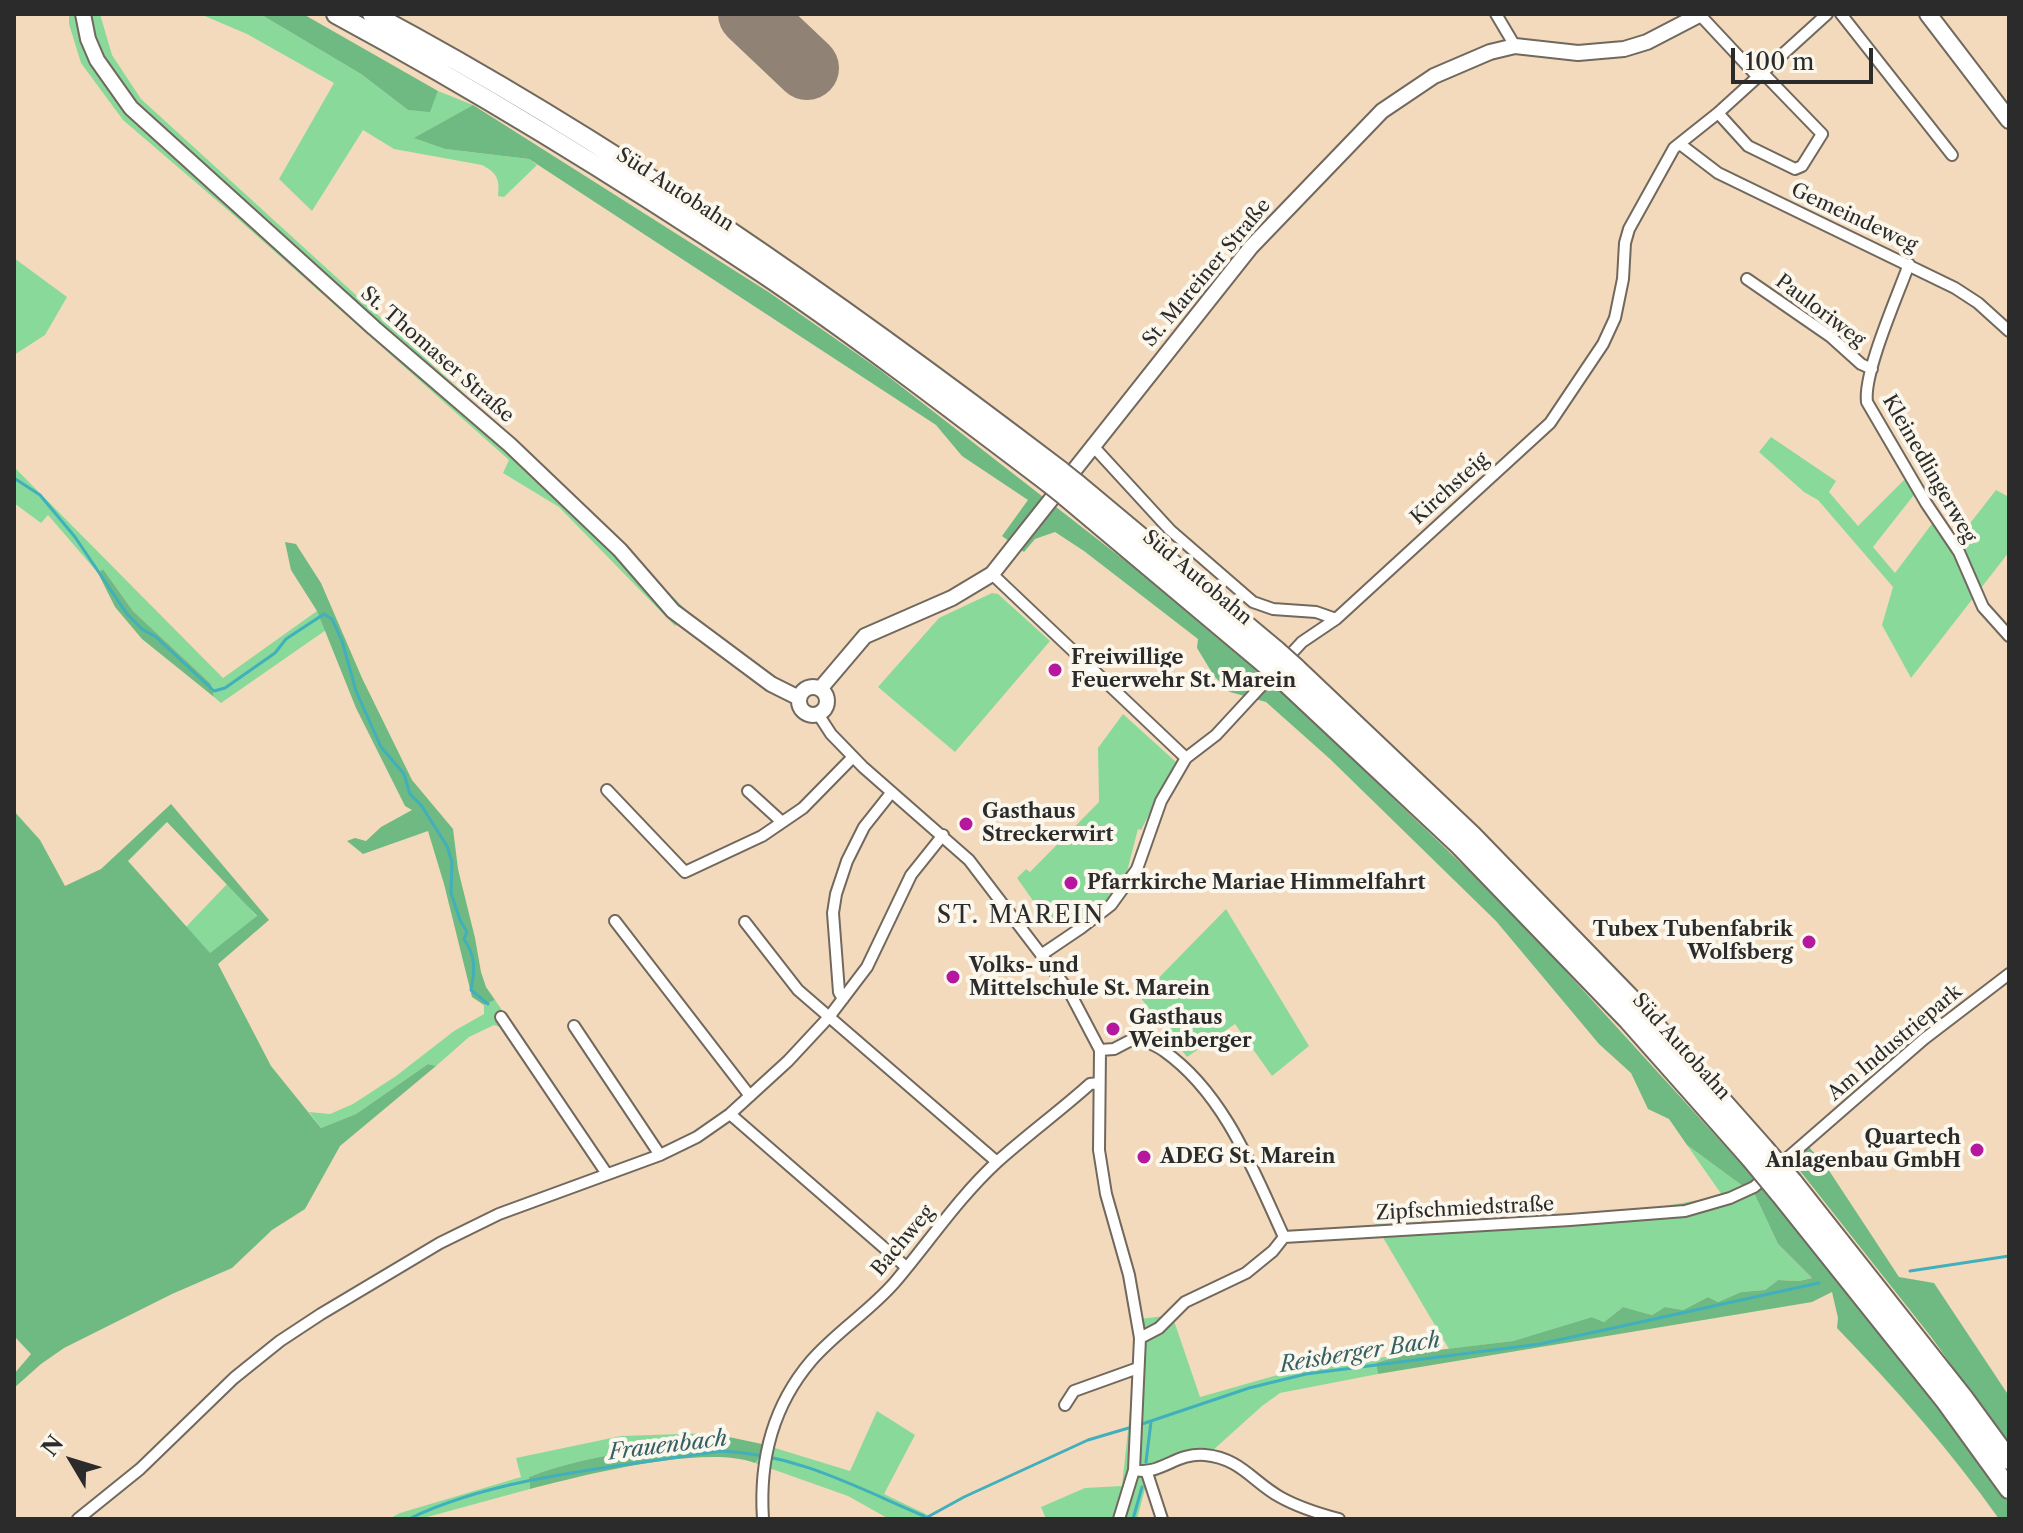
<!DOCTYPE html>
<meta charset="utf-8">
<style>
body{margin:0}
#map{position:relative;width:2023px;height:1533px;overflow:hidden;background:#f4dabc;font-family:"Libre Caslon Text",serif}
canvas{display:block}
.frame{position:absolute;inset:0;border:16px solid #2b2b2b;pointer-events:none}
.north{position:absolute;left:32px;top:1421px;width:80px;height:80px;-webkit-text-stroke:6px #fbf7ec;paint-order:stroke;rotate:308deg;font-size:22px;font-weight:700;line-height:32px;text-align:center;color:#2b2b2b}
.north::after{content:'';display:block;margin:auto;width:28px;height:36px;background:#2b2b2b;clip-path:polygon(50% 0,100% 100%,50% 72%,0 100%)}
.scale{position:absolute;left:1731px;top:48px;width:142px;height:36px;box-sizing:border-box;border:4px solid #2b2b2b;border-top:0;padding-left:10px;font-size:24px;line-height:28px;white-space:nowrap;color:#2b2b2b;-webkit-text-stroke:6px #fbf7ec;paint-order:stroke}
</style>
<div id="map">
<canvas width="2023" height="1533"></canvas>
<div class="frame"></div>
<div class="north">N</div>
<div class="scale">100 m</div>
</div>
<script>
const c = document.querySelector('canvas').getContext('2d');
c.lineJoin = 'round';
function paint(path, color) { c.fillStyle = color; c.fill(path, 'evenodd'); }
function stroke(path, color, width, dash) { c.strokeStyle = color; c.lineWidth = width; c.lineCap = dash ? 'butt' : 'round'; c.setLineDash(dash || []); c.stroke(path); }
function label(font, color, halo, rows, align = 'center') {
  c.font = font + ' "Libre Caslon Text",serif'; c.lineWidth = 8; c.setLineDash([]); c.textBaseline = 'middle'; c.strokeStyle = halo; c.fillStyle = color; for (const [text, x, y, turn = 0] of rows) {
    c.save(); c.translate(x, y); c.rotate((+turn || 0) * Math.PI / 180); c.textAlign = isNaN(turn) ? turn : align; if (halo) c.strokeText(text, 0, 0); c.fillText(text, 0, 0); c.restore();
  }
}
paint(new Path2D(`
 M69,14h31l12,41 29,44 386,352 163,163 -15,12 -116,-119 -56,-34 6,-13 -280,-249 -106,-91 -42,-57 -12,-39z
 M200,14h60l101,60 47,36 22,1 8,-20 35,14 -58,33 30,11 84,10 8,6 -33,32 -6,-1c2,-17 -1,-23 -16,-31l-88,-16 -31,-19 -51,81 -33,-32 55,-96 -87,-49z
 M14,258l53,39 -22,38 -31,20z
 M1771,437l65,44 -7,11 29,34 50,-50 9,15 -44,56 22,26 39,-52 16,28 46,-59 13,7v55l-98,126 -29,-53 11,-38 -75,-87 -14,-8 -45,-40z
 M14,467l209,211 94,-67 9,19 -105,73 -7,-6 -3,-13 -78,-73 -30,-42 -5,4 -50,-58 -7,8 -27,-20z
 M992,593l6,1 52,47 -95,111 -77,-65 61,-69z
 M1123,714l53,48 -35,68 -3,-1 -14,54 -29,29 -28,10 -24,-7 -26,-37 9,-9 4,3 69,-70 -1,-54z
 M228,883l29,34 -48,37 -23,-27z
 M1226,909l83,137 -37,30 -37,-52 -48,33 -47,-60z
 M495,1000l23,33 -24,-8 -25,12 -33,29 -8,-2 -72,50 -35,14 -12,-16 21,2 23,-10 43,-28 58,-45 30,-17v-9z
 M1687,1145l68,50 23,49 34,34 -13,3 -21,-1 -13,10 -24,2 -23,10 -10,-5 -25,13 -18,-3 -13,8 -29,-8 -19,15 -12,-5 -79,24 -64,8 -74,-125c115,-5 234,-3 347,-29z
 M1172,1315l28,82 95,-27 110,-16 -29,9 2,11 -98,19 -18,13 -61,55 -28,2 -27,22 -9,34h-91l-5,-12 44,-19 37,-2 18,-167z
 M877,1411l38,24 -31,59 48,23 -1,2h-42l-41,-23 -93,-33 5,-6 2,-13 88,27z
 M710,1433c-26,13 -24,5 -48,8 -8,1 -15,8 -23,9 -37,6 -74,13 -110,27l1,12 -110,30h-31l11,-6 121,-36 -5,-19 105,-22z`), '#89da9a');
paint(new Path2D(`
 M260,14h43l135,77 -8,21 -22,-2 -47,-36z
 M473,105l297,188 110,77 248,193 155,130 227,217 236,259 178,216 85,118v16h-10c-48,-68 -104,-131 -162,-191l1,-10 -6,-26 -20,10 -434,72 -2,-11 29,-9 108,-13 79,-24 12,5 19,-15 29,8 13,-8 18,3 25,-13 10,5 23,-10 24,-2 13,-10 21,1 13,-3 -34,-34 -23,-49 -68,-50 -18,-26 -21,-10 -17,-36 -32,-29 -103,-123 -166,-162 -64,-57 -36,-10 -16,-16 -17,-28 1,-9 -114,-88 -29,-19 -20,7 -11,13 -22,-16 26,-36 -66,-44 -26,-31 -407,-266 -84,-10 -31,-11z
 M285,542l11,2 25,39 41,95 50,102 41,49 5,40 17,69 6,34 5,15 9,13 -11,5 -12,-8 -28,-113 -16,-53 -65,23 -16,-13 8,-3 11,3 15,-14 31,-17 -7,-4 -49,-98 -39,-97 -26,-41z
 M103,569l30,42 78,73 3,13 -72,-58 -27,-32 -17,-34z
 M171,804l98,116 -51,44 53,102 50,62 35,-14 72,-50 8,2 -96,80 -35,63 -33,21 -40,38 -60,26 -108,54 -23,16 -27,24v-14l17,-20 -17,-18v-525l26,29 25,46 36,-17zM167,822l90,94 -47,37 -82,-92z
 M1809,1147l19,22 71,108 35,6 75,113v50l-77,-108 -139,-176z
 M710,1433l52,11 -2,13 -5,6c-50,-19 -171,12 -225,26l-1,-12c35,-14 73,-21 110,-27 8,-1 15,-8 23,-9 24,-3 22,5 48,-8z`), '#6eba82');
stroke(new Path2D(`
 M14,478l26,17 35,42 52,77 15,15 14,8 58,54 11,-3 50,-35 11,-14 38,-25 8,5 10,22 14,50 25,56 23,27 6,20 11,11 26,41 5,16 -1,31 9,27 7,12 -3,7c12,18 11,30 7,51l17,14
 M1910,1271l99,-15
 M1139,1425l110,-37 57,-14 234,-30 279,-61
 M1146,1462l5,-40
 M409,1519c87,-43 215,-53 312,-68 76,3 135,36 203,65
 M924,1519l40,-22 124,-57 44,-13
 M1133,1519l9,-32`), '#41b0bc', 3);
stroke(new Path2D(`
 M750,14l57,54`), '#908274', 64);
const minor = new Path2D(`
 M1496,14l19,32
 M1699,14l58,62
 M1841,14l111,141
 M1718,113l30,33 47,23 7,-3 20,-32 -61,-63
 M1680,144l38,29 237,115 23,15 31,28
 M1909,264c-11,31 -46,109 -42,138l59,101 33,49 24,55 26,29
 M1747,279l84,58 30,27 11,5
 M1092,445l78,85 83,72 20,7 43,3 20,7
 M992,574l194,184
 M818,714l13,20 32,33 106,93 100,131 31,59 -1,100 7,44 23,81 11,63 -6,132 -15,49
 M607,790l78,82 77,-36 41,-28 50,-51
 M748,791l34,31
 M615,921l135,175
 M745,922l53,68 199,172
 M1041,955l40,-27 30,-23 26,-36 24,-68 25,-43 30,-23 86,-93 34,-23 214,-196 53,-79 12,-26 8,-39 2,-36 4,-14 45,-81 44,-35 109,-99
 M843,999l-4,-7 -6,-79 3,-19 11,-33 17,-34 27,-34
 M501,1017l106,157
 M574,1026l86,129
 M1100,1050l14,-1 23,-12c9,5 19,8 27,14 61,43 90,121 120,186
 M730,1114l175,152
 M1140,1338l19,-10 26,-26 61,-29 27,-22 11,-14 286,-17 115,-9 45,-13 24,-11 170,-148 85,-65
 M1065,1405l9,-14 64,-23
 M1134,1470c26,6 42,-18 71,-15 35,3 48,27 75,42 18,10 40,17 59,22
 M1147,1473l15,46
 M78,1519l62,-50 94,-91 46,-37 41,-27 119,-71 59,-29 161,-59 37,-18 33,-23 58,-53 41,-44 38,-50 44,-92 32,-40
 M763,1519c-4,-59 9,-112 48,-158 25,-29 59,-50 84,-79 34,-40 63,-84 102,-120 30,-27 63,-51 93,-78l8,-1`);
const secondary = new Path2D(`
 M83,14l5,25 9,21 34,48 243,220 136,117 110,105 53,61 98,73 28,14
 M799 701a14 14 0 1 1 28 0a14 14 0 1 1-28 0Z
 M820,689l45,-53 87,-38 40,-24 259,-327 131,-136 52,-35 56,-24 25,-6 63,7 46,-4 23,-7 54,-28`);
const primary = new Path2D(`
 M1928,14l81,106`);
const motorway = new Path2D(`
 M336,14c146,79 287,166 425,258 100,67 194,140 289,212
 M372,14c244,130 470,290 689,457
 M1076,483l201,168
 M1065,496l199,167
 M1296,668l176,167 168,173 124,140
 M1283,680l177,166 167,173 124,140
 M1793,1182l170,215 46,63
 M1779,1193l167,209 63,87`);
stroke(minor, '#71685e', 14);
stroke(secondary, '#71685e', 18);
stroke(primary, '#71685e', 20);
stroke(motorway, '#71685e', 22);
stroke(minor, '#fff', 10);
stroke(secondary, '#fff', 14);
stroke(primary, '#fff', 16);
stroke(motorway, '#fff', 18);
const motorwayBridge = new Path2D(`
 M1061,471l15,12
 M1050,484l15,12
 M1277,651l19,17
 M1264,663l19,17
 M1764,1148l29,34
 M1751,1159l28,34`);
stroke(motorwayBridge, '#71685e', 22, []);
stroke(motorwayBridge, '#fff', 18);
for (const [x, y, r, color] of [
 [1055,670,8,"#b5179e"],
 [966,824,8,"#b5179e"],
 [1071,883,8,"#b5179e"],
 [1809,942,8,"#b5179e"],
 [953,977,8,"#b5179e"],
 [1113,1029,8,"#b5179e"],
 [1977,1150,8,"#b5179e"],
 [1144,1157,8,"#b5179e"]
]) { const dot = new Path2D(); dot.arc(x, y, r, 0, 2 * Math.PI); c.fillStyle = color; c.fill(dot); stroke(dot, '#fbf7ec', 3); }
label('20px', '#2b2b2b', '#fbf7ec', [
 ["Süd Autobahn",675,190,33],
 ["Gemeindeweg",1854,218,25],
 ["St. Mareiner Straße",1207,273,-50],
 ["Pauloriweg",1820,311,37],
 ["St. Thomaser Straße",437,355,41],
 ["Kleinedlingerweg",1929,469,60],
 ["Kirchsteig",1450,489,-42],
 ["Süd Autobahn",1197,578,40],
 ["Am Industriepark",1895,1043,-40],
 ["Süd Autobahn",1681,1047,48],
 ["Zipfschmiedstraße",1465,1209,-3],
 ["Bachweg",903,1241,-50]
]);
label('bold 20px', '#2b2b2b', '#fbf7ec', [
 ["Freiwillige",1071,658],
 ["Feuerwehr St. Marein",1071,681],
 ["Gasthaus",982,812],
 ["Streckerwirt",982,835],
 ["Pfarrkirche Mariae Himmelfahrt",1087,883],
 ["Tubex Tubenfabrik",1793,930,"right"],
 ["Wolfsberg",1793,953,"right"],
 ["Volks- und",969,966],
 ["Mittelschule St. Marein",969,989],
 ["Gasthaus",1129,1018],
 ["Weinberger",1129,1041],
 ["Quartech",1961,1138,"right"],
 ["Anlagenbau GmbH",1961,1161,"right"],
 ["ADEG St. Marein",1160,1157]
], 'left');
label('italic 22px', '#346065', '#fbf7ec', [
 ["Reisberger Bach",1360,1353,-9],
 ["Frauenbach",668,1446,-7]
]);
c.letterSpacing = '2px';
label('24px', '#2b2b2b', '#fbf7ec', [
 ["ST. MAREIN",1021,916]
]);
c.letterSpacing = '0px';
</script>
